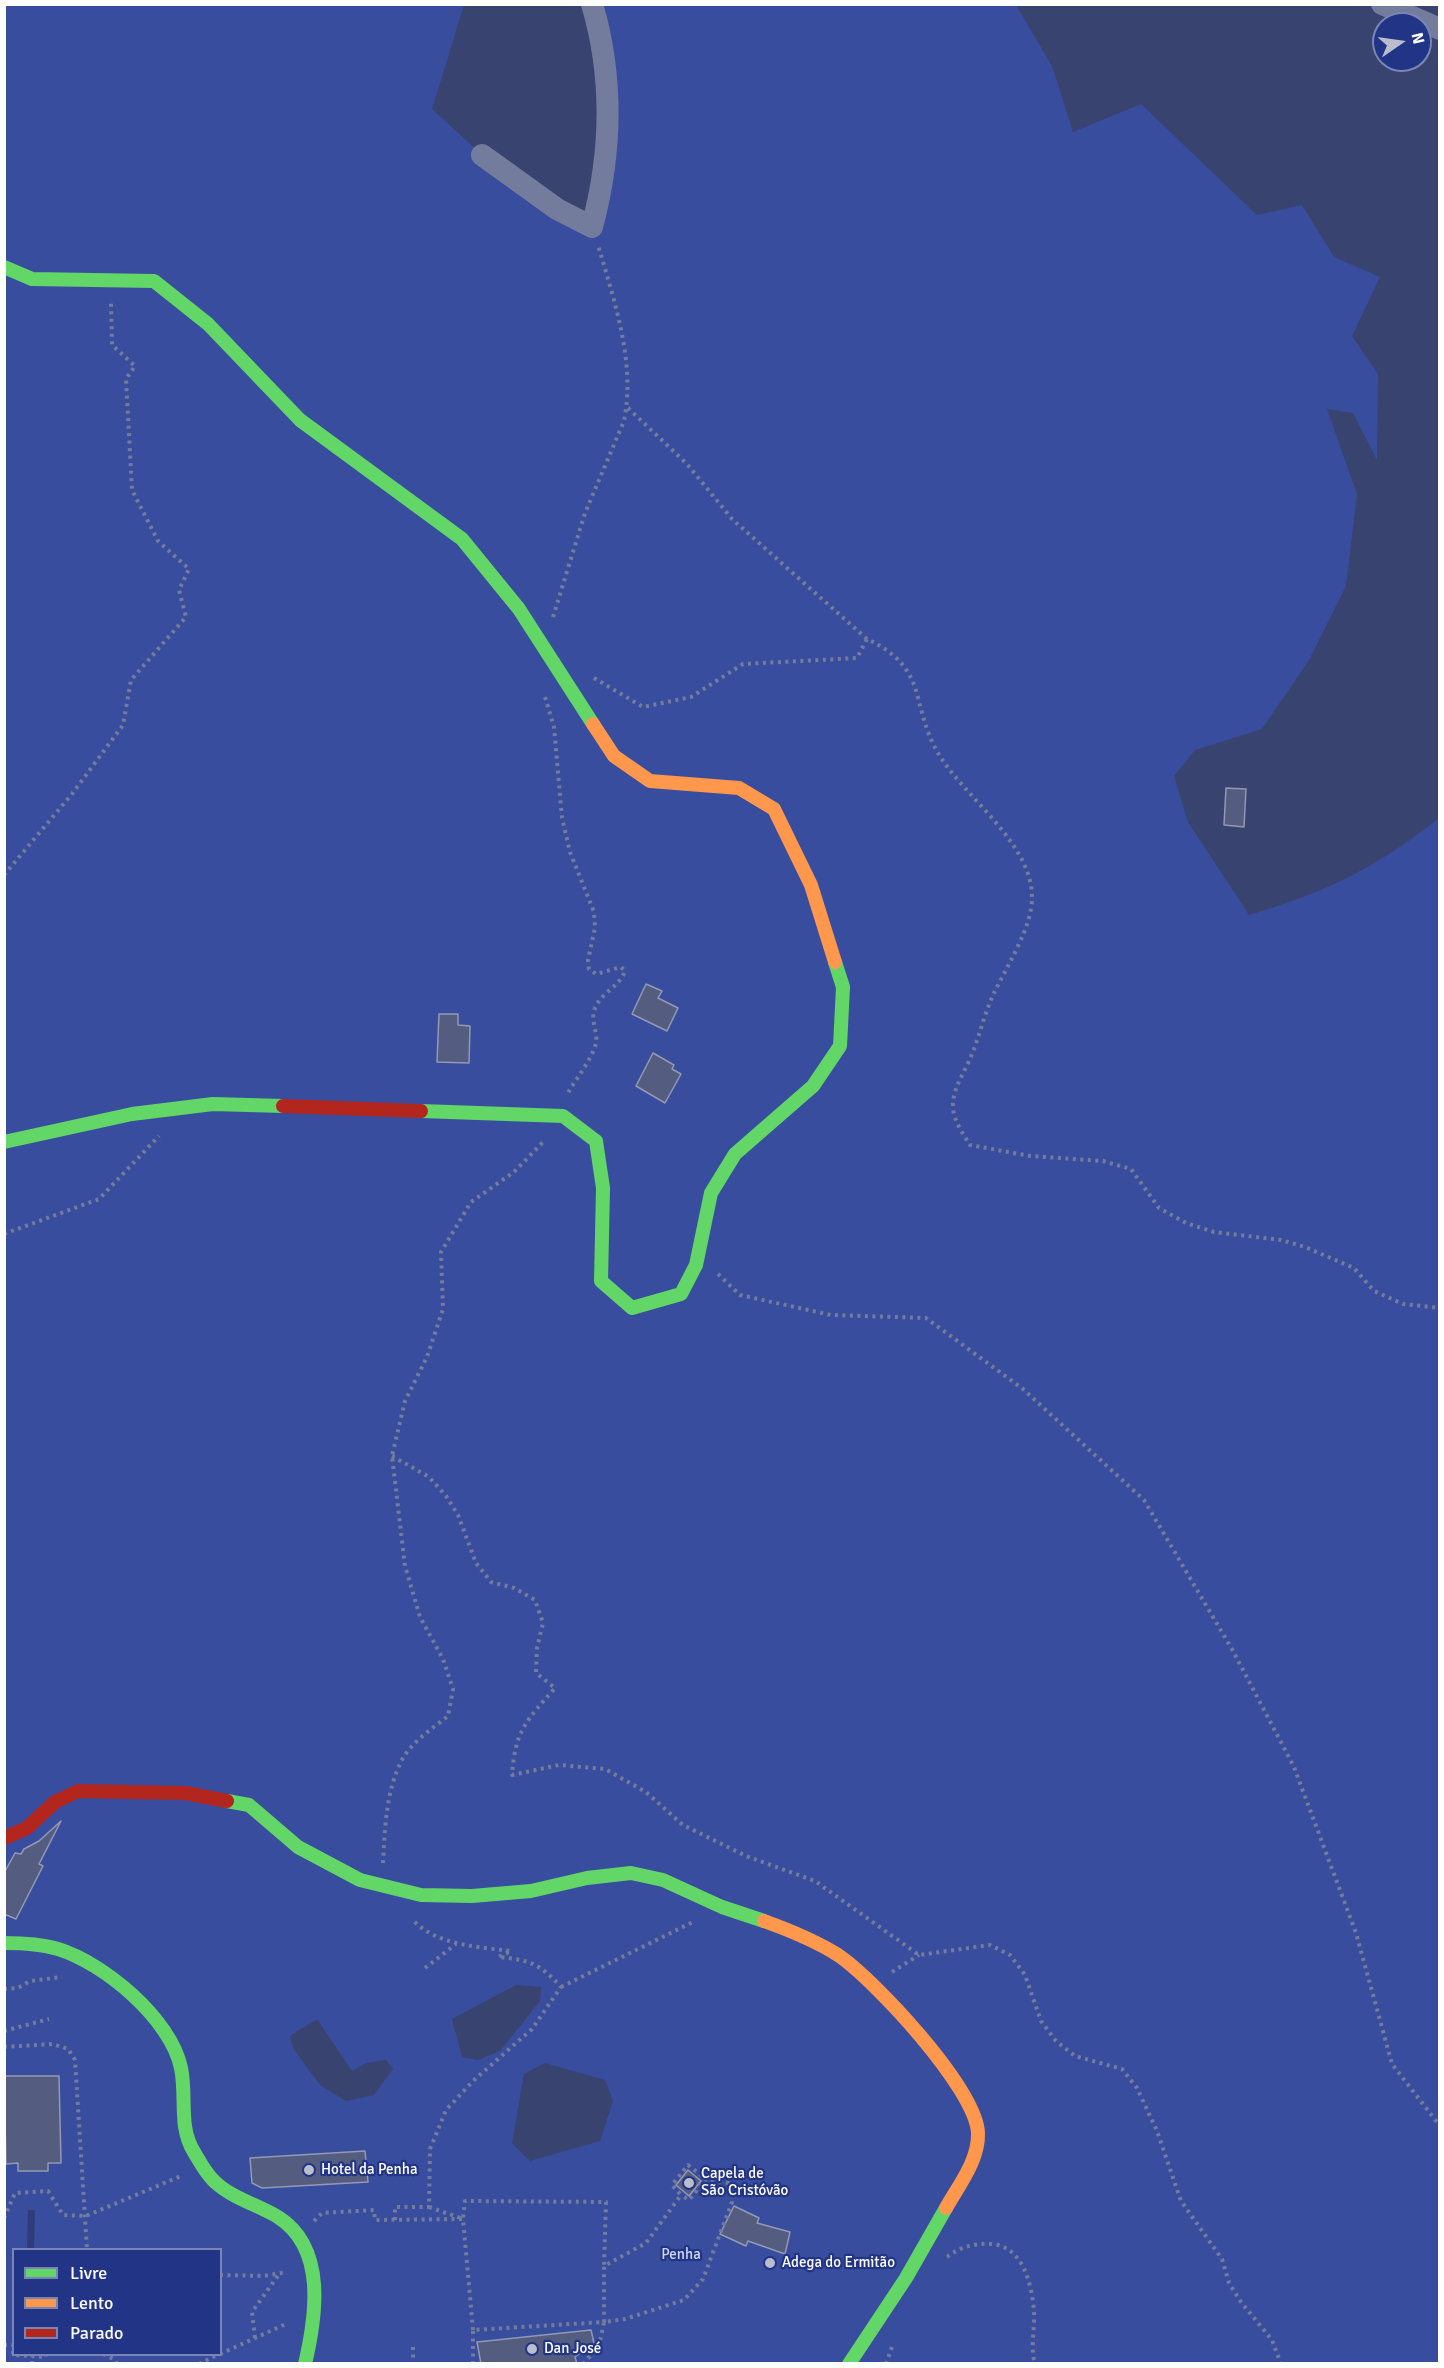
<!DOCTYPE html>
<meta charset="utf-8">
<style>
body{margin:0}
#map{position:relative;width:1444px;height:2368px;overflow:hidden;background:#384370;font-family:Signika,sans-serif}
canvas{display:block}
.frame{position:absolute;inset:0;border:6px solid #fff;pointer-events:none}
.legend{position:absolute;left:12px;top:2248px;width:210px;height:108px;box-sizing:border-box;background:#223486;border:2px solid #7a85b6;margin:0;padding:8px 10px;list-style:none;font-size:18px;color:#fff}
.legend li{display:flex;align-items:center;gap:12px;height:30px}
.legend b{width:30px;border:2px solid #7a85b6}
.north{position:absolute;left:1372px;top:12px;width:60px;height:60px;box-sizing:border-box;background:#223486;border:2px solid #7a85b6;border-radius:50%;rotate:77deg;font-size:16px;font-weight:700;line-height:24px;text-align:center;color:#fff}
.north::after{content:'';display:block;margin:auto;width:21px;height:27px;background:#b9bdcd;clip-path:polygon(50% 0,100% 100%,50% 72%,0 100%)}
</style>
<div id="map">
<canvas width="1444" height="2368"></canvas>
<div class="frame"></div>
<ul class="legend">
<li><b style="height:8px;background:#63d668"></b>Livre</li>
<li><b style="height:8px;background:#ff974d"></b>Lento</li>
<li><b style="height:8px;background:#b3261e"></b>Parado</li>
</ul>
<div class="north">N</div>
</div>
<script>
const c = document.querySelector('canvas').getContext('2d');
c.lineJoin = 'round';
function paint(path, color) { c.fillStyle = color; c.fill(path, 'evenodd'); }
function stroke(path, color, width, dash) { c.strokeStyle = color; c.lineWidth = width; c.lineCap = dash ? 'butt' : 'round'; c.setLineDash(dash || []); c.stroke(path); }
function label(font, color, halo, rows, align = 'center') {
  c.font = font + ' Signika,sans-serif'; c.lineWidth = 4.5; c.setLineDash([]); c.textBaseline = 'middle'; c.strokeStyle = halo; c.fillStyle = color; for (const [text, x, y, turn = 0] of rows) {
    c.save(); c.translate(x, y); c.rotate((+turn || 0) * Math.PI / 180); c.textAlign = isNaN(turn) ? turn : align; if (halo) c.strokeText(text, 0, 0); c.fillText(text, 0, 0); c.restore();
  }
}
paint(new Path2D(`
 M5,5h459l-32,104 50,46 110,71 13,-53 -13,-168h424l36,61 21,66 68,-28 116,111 45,-10 32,52 46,20 -28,59 26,38 -1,86 -24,-47 -26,-4 30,85 -11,92 -37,74 -47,69 -67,21 -21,26 14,46 61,93c77,-23 127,-47 190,-97v1545l-1434,1zM516,1985l25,2 -1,14 -40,50 -22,9 -16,-3 -10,-38zM317,2019l35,52 14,-8 20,-3 7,9 -19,26 -28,6 -26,-16 -27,-37 -3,-12zM545,2063l60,17 8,21 -13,40 -70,20 -18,-18 12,-69zM14,2250h206v104h-206z`), '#394d9e');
paint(new Path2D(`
 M28,2210h7l-1,39h-7z`), '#2f3c77');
const building = new Path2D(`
 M1226,788l20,1 -2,38 -20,-2z
 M646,984l16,7 -4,7 20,10 -11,23 -35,-17z
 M439,1014h19v11l12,1 -1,37 -32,-1z
 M653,1053l21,12 -2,4 9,5 -16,29 -29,-17z
 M61,1821l-22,43 4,2 -27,53 -12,-5v-41l11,-20 6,1 3,-5 15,-8z
 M4,2076h55l2,87h-13v8h-30v-8l-12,1z
 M365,2151l3,31 -106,6 -10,-5 -2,-25z
 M688,2170l13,11 -12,15 -13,-11z
 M734,2206l25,12 -2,5 33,9 -5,22 -37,-13 -2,5 -26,-12z
 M591,2330l3,13 -19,14 2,7h-96l-4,-22z`);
paint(building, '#545d80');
stroke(building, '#9399b3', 1.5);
stroke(new Path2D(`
 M628,408l59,56 45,55 135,120
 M553,617l32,-104 39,-92c12,-58 -10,-121 -26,-176
 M594,678l49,29 48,-10 52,-33 114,-6 10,-19c63,30 42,64 71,114 25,43 93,89 94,143 1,30 -25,70 -38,97 -10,21 -15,46 -25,68 -7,16 -17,29 -16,47 1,13 10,26 17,37l60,11 73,5 28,8 28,39 27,15 28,9 67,8 24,7 49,21 20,23 29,13 37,4
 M545,697l9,30 8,91 8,34 24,60 1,16 -7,32 1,9 7,5 25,-7 4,4c-5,16 -26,22 -31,40 -3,11 4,22 2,32 -4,17 -20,35 -28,50
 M4,875l68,-81 51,-69 8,-45 55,-63 -7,-27 10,-21 -31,-28 -26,-51 -6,-111 9,-13 -23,-21 -1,-42
 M4,1234l95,-35 60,-63
 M718,1274l22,21 91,20 95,3 97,71 121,111 89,151 61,116 62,166 36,131 48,62
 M392,1456l37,21 17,19 12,19 18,48 15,19 23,6 21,12 8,23 -6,25 -1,25 19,15c-28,32 -40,42 -43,87l47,-10 46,4 41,23 37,33 63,31 69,25 104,74 71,-10 20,10 15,20 16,46 15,20 19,15 47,13 15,19 20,43 24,70 41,58 7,24 12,19 31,38 9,24
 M383,1863c2,-36 3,-74 20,-105 10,-17 30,-30 45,-42l5,-27 -10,-30 -23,-42 -15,-51 -13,-110 13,-55 22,-44 16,-48 -2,-57 30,-50 43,-30 31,-32
 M425,1968l31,-24
 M892,1972l27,-17
 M561,1987l134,-66
 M4,1989l14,-1 12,-7 32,-4
 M4,2031l45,-12
 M4,2047l49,-3 15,5 7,11 12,190
 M429,2207l34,12 2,-18 141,1 -2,63
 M4,2218l11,-25 33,-2 15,24 23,1 95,-40
 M395,2220v-13h34l1,-58 16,-39 27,-29 59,-52 29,-42c-22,-24 -31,-27 -63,-30l13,-6c-33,-4 -76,-6 -99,-32
 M314,2221l8,-8 52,-3 1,10 88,-1 10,111
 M947,2257c13,-10 27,-14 44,-13 32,2 41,40 43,68 1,16 -4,36 1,52
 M220,2275l43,1 24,-4
 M255,2338l-3,-26 28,-39
 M4,2345h9v10l33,2v-3
 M413,2347v17
 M103,2354l11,5 3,5
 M220,2354l68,-31
 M32,2364v-8
 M199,2364l20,-10
 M473,2364v-34l131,-8v-56l42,-23 35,-48 -9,-10 16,-20 18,14 -17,21 -8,-5
 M583,2364l16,-18 5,-24 21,-3 59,-19 19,-21 29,-77 1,-13 -5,-6 -22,-4
 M886,2364l6,-17`), '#747c9d', 4, [3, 4.5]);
stroke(new Path2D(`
 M1382,4l58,25
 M482,155l75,54 35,18c20,-75 22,-148 0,-223`), '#747c9d', 22);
stroke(new Path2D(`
 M4,267l28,12 122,2 54,43 92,96 162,119 57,70 74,115
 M421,1111l142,5 33,25 7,47 -2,93 31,27 49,-14 15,-29 15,-72 24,-39 78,-68 27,-40 3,-59 -8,-25
 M4,1142l128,-28 81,-10 70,2
 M227,1801l22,4 49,42 62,33 61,15 51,1 59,-5 56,-13 44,-5 32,7 59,27 42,14
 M4,1943c18,0 37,1 54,6 46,14 113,70 123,119 6,29 -3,58 13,84 6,10 12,22 21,30 17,16 43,23 63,35 49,31 38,100 27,147
 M849,2364l57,-86 40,-70`), '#63d668', 14);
stroke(new Path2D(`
 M593,724l21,32 36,25 89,7 35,21 37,76 24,77
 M764,1921c25,9 52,20 74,34 37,25 138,134 140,178 1,27 -19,52 -32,75`), '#ff974d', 14);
stroke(new Path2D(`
 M283,1106l138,5
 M4,1838l23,-10 28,-26 23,-11 107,2 42,8`), '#b3261e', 14);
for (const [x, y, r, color] of [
 [309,2170,6,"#b9bdcd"],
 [689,2183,6,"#b9bdcd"],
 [770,2263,6,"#b9bdcd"],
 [532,2349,6,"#b9bdcd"]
]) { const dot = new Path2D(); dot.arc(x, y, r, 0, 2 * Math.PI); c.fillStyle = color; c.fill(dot); stroke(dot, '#223486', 2); }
label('15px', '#fff', '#223486', [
 ["Hotel da Penha",321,2170],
 ["Capela de",701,2174],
 ["São Cristóvão",701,2191],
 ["Adega do Ermitão",782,2263],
 ["Dan José",544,2349]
], 'left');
label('15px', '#d0d8f7', '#223486', [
 ["Penha",681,2255]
]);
</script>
